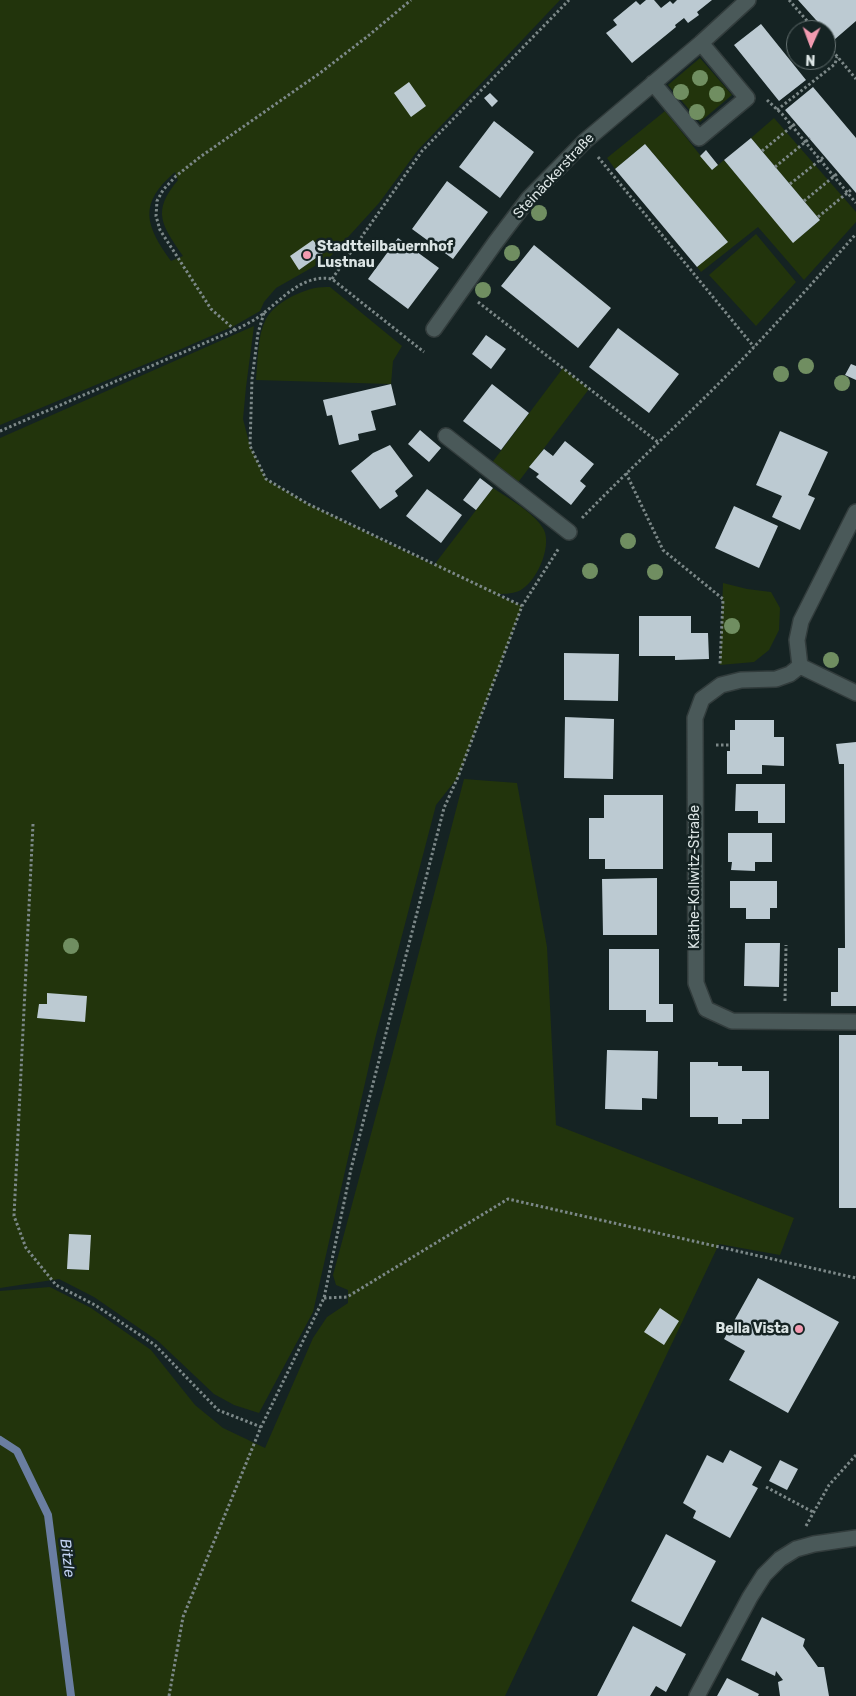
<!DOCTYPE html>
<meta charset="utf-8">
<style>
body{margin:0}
#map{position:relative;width:856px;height:1696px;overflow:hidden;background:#152323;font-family:Rubik,sans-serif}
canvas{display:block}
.north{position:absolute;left:786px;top:20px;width:50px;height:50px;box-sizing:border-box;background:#152323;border:1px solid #647070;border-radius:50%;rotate:182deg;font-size:14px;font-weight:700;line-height:20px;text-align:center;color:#dbe4e4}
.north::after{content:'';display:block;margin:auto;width:18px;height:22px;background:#f29ab0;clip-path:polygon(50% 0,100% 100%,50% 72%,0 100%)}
</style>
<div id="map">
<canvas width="856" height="1696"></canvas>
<div class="north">N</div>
</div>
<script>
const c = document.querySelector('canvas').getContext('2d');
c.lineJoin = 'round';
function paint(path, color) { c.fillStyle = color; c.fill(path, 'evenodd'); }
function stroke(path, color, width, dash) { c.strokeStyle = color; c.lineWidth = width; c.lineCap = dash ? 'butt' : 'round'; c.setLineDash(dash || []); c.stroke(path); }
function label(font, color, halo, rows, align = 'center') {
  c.font = font + ' Rubik,sans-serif'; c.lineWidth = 5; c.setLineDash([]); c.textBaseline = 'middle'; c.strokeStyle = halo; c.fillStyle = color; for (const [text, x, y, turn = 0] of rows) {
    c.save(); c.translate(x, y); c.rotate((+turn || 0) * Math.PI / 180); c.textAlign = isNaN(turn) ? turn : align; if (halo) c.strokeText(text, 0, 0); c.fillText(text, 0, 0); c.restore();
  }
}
paint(new Path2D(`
 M0,0h560l-142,150 -39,53 -50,55 -53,30 -12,14 -4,9 -26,15 -69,30 -165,69zM175,172l3,8c-27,32 -16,45 5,76l-12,5c-26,-36 -33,-57 4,-89z
 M700,58l32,37 -32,27 -32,-37z
 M665,111l47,59 12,-10 70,82 26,-22 -69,-82 23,-20 82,94v10l-52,58 -46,-53 -57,45 -4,-5 30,-26 -82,-97 -30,25 -8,-11z
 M756,234l40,48 -40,44 -47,-51z
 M330,287l72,59 -9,15 -2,23 -135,-4c2,-19 1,-44 10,-61 9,-16 32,-27 49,-31 4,-1 10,-1 15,-1z
 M254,326l-8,61 -3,32 7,27 16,33 42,25 126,61 59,-77c15,10 43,26 51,42 8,18 -8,53 -25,61 -8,3 -16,3 -23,3l26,12 -64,171 -22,28 -61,234 -62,273 -54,101 -25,-8 -20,-11 -56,-53 -64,-44 -35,-18 -59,9v-850z
 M563,368l26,21 -76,100 -25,-21z
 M723,583l24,6 24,3 9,16 -1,22 -10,20 -15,12 -34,3z
 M464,779l53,4 30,164 9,178 238,93 -14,37 -61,-11 -214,452h-505v-405l50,-4 41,21 60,42 44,55 28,23 42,20 48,-110 14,-21 21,-14v-13l-12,-5 -3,-10 59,-219z`), '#22340c');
stroke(new Path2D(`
 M0,1440l17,11 31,64 23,181`), '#6a7ea1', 8);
paint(new Path2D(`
 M646,0h8l7,8 9,-7 3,3 4,-4h35l-15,12 2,3 -11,8 -4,-5 -9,7 1,2 -44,36 -26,-30 11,-8 -4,-5 23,-19 4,4z
 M798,0h58v21l-22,19z
 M761,24l45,56 -27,21 -45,-56z
 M409,82l17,24 -15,11 -17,-24z
 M813,87l43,51v55l-71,-83z
 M490,93l8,8 -6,6 -8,-9z
 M494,121l40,31 -34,46 -41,-31z
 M751,138l69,82 -27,23 -69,-83z
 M645,144l83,98 -31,25 -82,-98z
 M706,150l12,15 -6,5 -12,-14z
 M447,181l41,31 -35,47 -41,-30z
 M398,238l41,30 -31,41 -40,-30z
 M313,240l10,13 -24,17 -9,-14z
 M534,245l77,63 -33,40 -77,-62z
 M618,328l61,46 -30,39 -60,-46z
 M486,335l20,14 -15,20 -19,-15z
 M851,364l5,2v14l-11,-5z
 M391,384l5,21 -25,6 5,19 -18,4 1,6 -20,5 -7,-30 -5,1 -4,-16z
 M492,384l37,29 -28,37 -38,-29z
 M420,430l21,18 -12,14 -21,-18z
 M780,431l48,21 -20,43 7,3 -15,32 -28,-13 10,-21 -26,-11z
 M565,441l29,23 -14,17 6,5 -15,19 -35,-28 3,-3 -10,-7 15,-18 9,7z
 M390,445l23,31 -18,15 3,5 -18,13 -29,-38 22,-18z
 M480,478l13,10 -17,22 -13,-10z
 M427,489l35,26 -21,28 -35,-27z
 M734,506l44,20 -19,42 -44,-20z
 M639,616h52v17h17l1,26 -34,1v-4h-36z
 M564,653l55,1 -1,47 -54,-1z
 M565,717l49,2 -1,60 -49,-1z
 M735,720h39v17h10v29l-22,-1v9h-35v-23h3v-21h5z
 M856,742v264h-25v-14h7v-44h7l-1,-184h-5l-3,-20z
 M736,784h49v39h-27v-12h-23z
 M604,795h59v74h-58v-10h-16v-41h15z
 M728,833h44v29h-17v9l-24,-1 1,-8h-4z
 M657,878v57h-54l-1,-56z
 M730,881h47v27h-7v11h-24v-11h-16z
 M745,943h35l-1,44 -35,-1z
 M609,949h50v55h14v18h-27v-12h-37z
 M47,993l40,3 -2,26 -48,-4 2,-14h8z
 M839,1035h17v173h-17z
 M607,1050l51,1 -1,48 -15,-1v12l-37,-1z
 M690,1062h28v4h24v5h27v48h-27v5h-24v-7h-28z
 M69,1234l22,1 -2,35 -22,-1z
 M758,1278l81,44 -51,91 -59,-33 16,-29 -21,-12z
 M660,1308l19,13 -15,24 -20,-13z
 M730,1450l32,17 -10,18 6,3 -28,50 -37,-20 3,-7 -13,-8 24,-48 16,8z
 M780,1460l18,9 -11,21 -18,-9z
 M666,1534l50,27 -35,66 -50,-26z
 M762,1617l43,22 -2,7 15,21h6l5,29h-49l-2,-14 5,-2 -7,-9 -1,5 -34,-16z
 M633,1626l53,28 -20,38 -10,-6 -6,10h-53z
 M727,1678l32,16 -1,2h-41z`), '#bccad2');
const street = new Path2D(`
 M653,83l46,55 48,-40 -46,-55
 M434,329l61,-86 34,-45 56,-57 116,-98 47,-43
 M446,436l123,96
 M856,512l-55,109 -4,19 3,26 56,27
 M800,666l-10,8 -14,5 -35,1 -20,5 -19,14 -7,19 1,265 10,26 26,12 124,1
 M697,1696l53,-99 14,-22 16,-16 16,-10 18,-5 42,-6`);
stroke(street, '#323c3c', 18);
stroke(new Path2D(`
 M789,0l26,30
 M826,43l30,36
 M767,100l15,14 74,89
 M777,110l58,-46 2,-7
 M762,151l34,-28
 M598,157l156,190
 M775,167l35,-29
 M790,184l35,-28
 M804,201l34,-28
 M818,217l34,-28
 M332,279l90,-128 147,-151
 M478,302l181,141
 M264,313l-6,20 -6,46 -2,67 16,33 42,25 214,102
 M235,330l-24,-21 -51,-79 -4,-14 1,-15 6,-11 13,-14 24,-19 120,-84 48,-37 43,-36
 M0,431l235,-101c10,-5 22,-11 30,-18 20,-16 39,-38 67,-33l92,73
 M626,473l37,77 60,49 -3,66
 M582,518c56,-58 117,-112 172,-171 35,-37 68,-75 102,-113
 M716,745h14
 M33,824l-19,392 12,32 30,37 39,20 60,40 63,65 43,17
 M785,1001l1,-56
 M324,1298l23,-1 161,-98 348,79
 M766,1487l47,25
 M806,1526l23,-41 27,-30
 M169,1696l14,-79 78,-190 63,-129 27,-129 93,-361 14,-31 64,-171 37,-58`), '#7c8888', 3, [2.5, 2.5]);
stroke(street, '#4a5959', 15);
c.fillStyle = '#708e61';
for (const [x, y] of [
 [700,78],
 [681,92],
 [717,94],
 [697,112],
 [539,213],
 [512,253],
 [483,290],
 [806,366],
 [781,374],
 [842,383],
 [628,541],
 [590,571],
 [655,572],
 [732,626],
 [831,660],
 [71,946]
]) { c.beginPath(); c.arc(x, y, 8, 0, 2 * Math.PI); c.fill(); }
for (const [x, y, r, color] of [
 [307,255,5,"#f29ab0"],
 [799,1329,5,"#f29ab0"]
]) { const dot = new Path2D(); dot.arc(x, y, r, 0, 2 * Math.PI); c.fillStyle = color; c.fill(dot); stroke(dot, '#152323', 2); }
label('14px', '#dbe4e4', '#152323', [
 ["Steinäckerstraße",554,176,-47],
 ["Käthe-Kollwitz-Straße",695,877,-90]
]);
label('bold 14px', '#dbe4e4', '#152323', [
 ["Stadtteilbauernhof",317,247],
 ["Lustnau",317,263],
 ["Bella Vista",789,1329,"right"]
], 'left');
label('italic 15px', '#c3d3f2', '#152323', [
 ["Bitzle",67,1558,83]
]);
</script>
